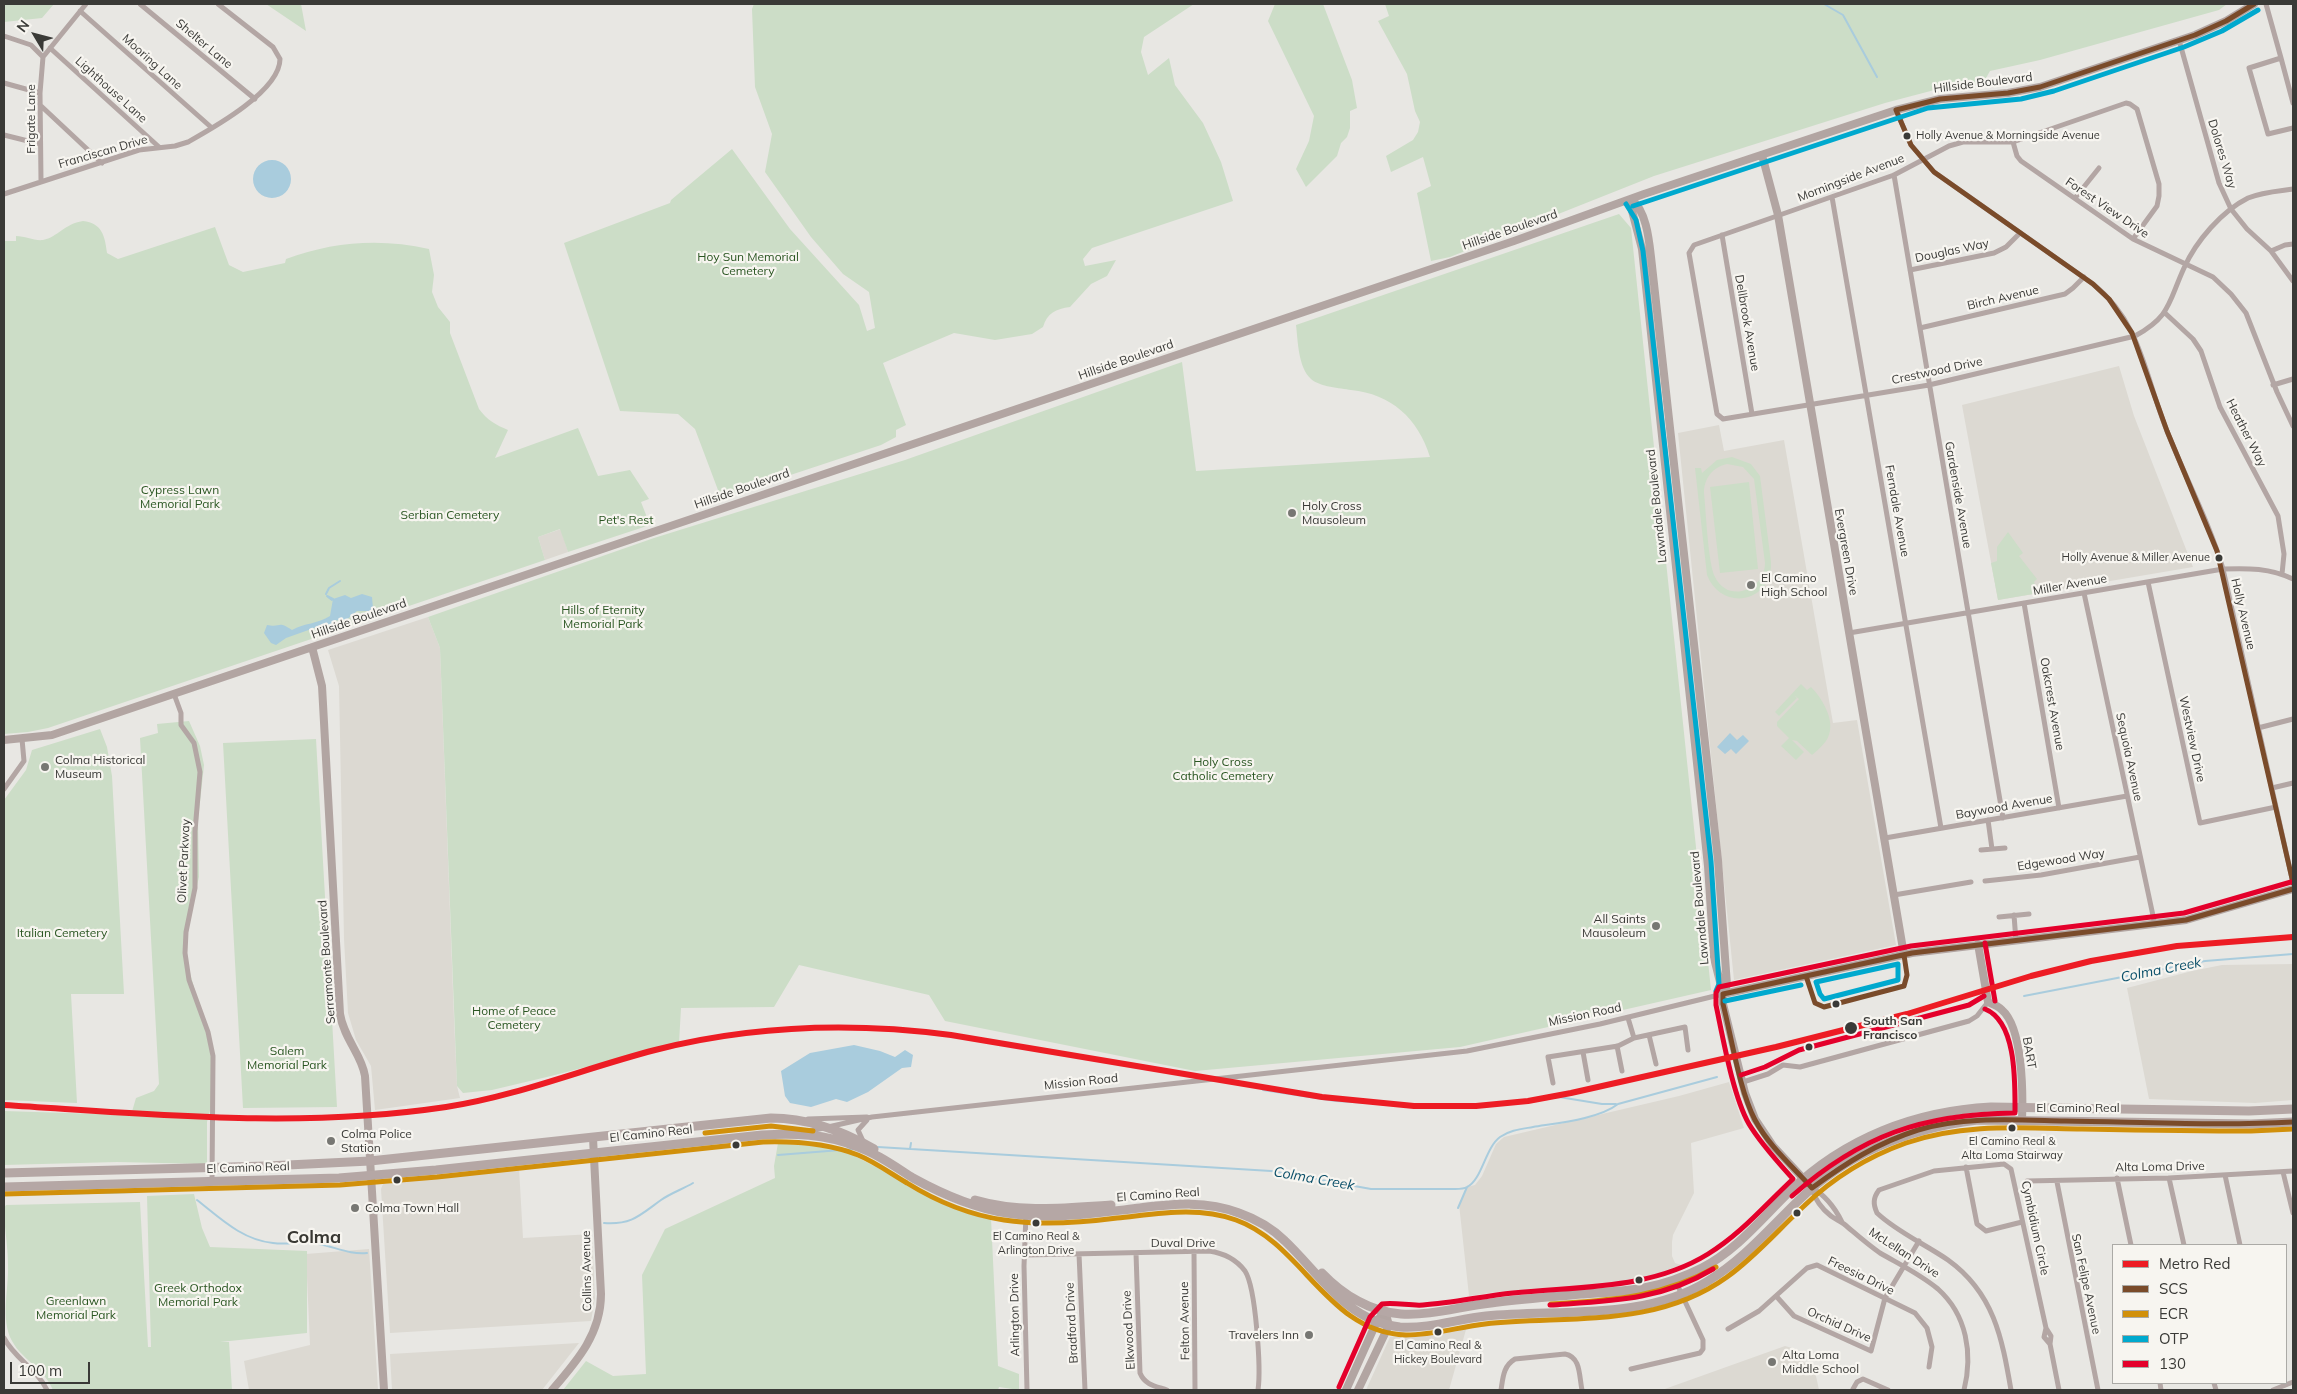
<!DOCTYPE html>
<style>
body{margin:0}
#map{position:relative;width:2297px;height:1394px;overflow:hidden;background:#e8e7e3;font-family:Mulish,sans-serif}
canvas{display:block}
.frame{position:absolute;inset:0;border:5px solid #3a3a37;pointer-events:none}
.legend{position:absolute;left:2112px;top:1244px;width:175px;height:140px;box-sizing:border-box;background:#f7f5f0;border:1px solid #abaaa6;margin:0;padding:6px 9px;list-style:none;font-size:15px;color:#3a3a37}
.legend li{display:flex;align-items:center;gap:10px;height:25px}
.legend b{width:25px;border:1px solid #abaaa6}
.north{position:absolute;left:10px;top:10px;width:50px;height:50px;-webkit-text-stroke:4px #f7f5f0;paint-order:stroke;rotate:307deg;font-size:14px;font-weight:700;line-height:20px;text-align:center;color:#3a3a37}
.north::after{content:'';display:block;margin:auto;width:18px;height:22px;background:#3a3a37;clip-path:polygon(50% 0,100% 100%,50% 72%,0 100%)}
.scale{position:absolute;left:10px;top:1362px;width:80px;height:22px;box-sizing:border-box;border:2px solid #3a3a37;border-top:0;padding-left:6px;font-size:15px;line-height:18px;white-space:nowrap;color:#3a3a37;-webkit-text-stroke:4px #f7f5f0;paint-order:stroke}
</style>
<div id="map">
<canvas width="2297" height="1394"></canvas>
<div class="frame"></div>
<ul class="legend">
<li><b style="height:6px;background:#ed1c24"></b>Metro Red</li>
<li><b style="height:6px;background:#7a4b2a"></b>SCS</li>
<li><b style="height:6px;background:#d1900b"></b>ECR</li>
<li><b style="height:6px;background:#00a9ce"></b>OTP</li>
<li><b style="height:6px;background:#e4002b"></b>130</li>
</ul>
<div class="north">N</div>
<div class="scale">100 m</div>
</div>
<script>
const c = document.querySelector('canvas').getContext('2d');
c.lineJoin = 'round';
function paint(path, color) { c.fillStyle = color; c.fill(path, 'evenodd'); }
function stroke(path, color, width, dash) { c.strokeStyle = color; c.lineWidth = width; c.lineCap = dash ? 'butt' : 'round'; c.setLineDash(dash || []); c.stroke(path); }
function label(font, color, halo, rows, align = 'center') {
  c.font = font + ' Mulish,sans-serif'; c.lineWidth = 4.5; c.setLineDash([]); c.textBaseline = 'middle'; c.strokeStyle = halo; c.fillStyle = color; for (const [text, x, y, turn = 0] of rows) {
    c.save(); c.translate(x, y); c.rotate((+turn || 0) * Math.PI / 180); c.textAlign = isNaN(turn) ? turn : align; if (halo) c.strokeText(text, 0, 0); c.fillText(text, 0, 0); c.restore();
  }
}
paint(new Path2D(`
 M2119,366l15,50 59,151 -195,33 -36,-195z
 M1719,425l5,26 60,-11 49,283 24,-3 39,225 -162,35 -56,-547z
 M561,529l7,23 -23,8 -7,-23z
 M428,617l12,31 14,371 3,67 3,12 -85,12 -4,-44 -15,-26 -8,-27 -4,-74 -5,-253 -11,-36z
 M2293,964v136l-38,3 -106,-4 -22,-111 65,-17 30,-6z
 M1729,1082l15,46 -53,15 3,50 -21,42 -1,7v14l3,7 6,2 -26,12 -27,7 -132,8 -27,4 -10,-92 8,-17 8,-2 7,-9 14,-32 8,-7 175,-41z
 M519,1168l4,70 69,-4 3,64 -4,23 -201,12 -9,-144 2,-5z
 M369,1249l9,141h-129l-5,-29 66,-16 -4,-91z
 M1467,1326l-18,64h-83l24,-53z
 M579,1343l-37,47h-150l-2,-36z
 M1785,1346l7,2 24,28 3,14h-157z`), '#dcd9d2');
paint(new Path2D(`
 M4,4h50l-12,14 -38,4z
 M266,4h35l5,27z
 M754,4h440l-50,33 -3,15 7,23 21,-17 6,27 28,38 18,39 12,39 -141,47 -9,11 2,7 31,-6 -9,16 -16,8 -21,23c-14,2 -23,6 -27,20l-11,7 -37,6 -41,-7 -71,30 23,62 -10,5v7l-15,8 -160,53 -26,-69 -17,-15 -58,-3 -56,-168 106,-40 1,-3 61,-51 58,80 69,76 8,26 8,-3 -6,-36 -26,-18 -32,-37 -46,-65 7,-38 -17,-47 -3,-78z
 M1275,4h48l29,76 5,28 -7,3v17l-3,9 -6,6 -4,13 -31,31 -10,-18 13,-28 5,-25 -46,-95z
 M1385,4h842l-8,6 -179,50 -50,11 -8,14 -40,3 -57,15 -231,73 -204,81 -19,4 -14,-68 14,-7 -8,-29 -32,15 -5,-16 27,-16 5,-8 2,-10 -5,-11 -8,-37 -29,-53 11,-5z
 M1619,214l12,14 80,762 -251,57 -265,24 -250,-50 -16,-26 -130,-30 -25,42 -93,1 -2,35 -128,33 -59,14 -29,3 -6,-7 -17,-438 -12,-31 226,-79 251,-78 277,-98 14,109 234,-14c-12,-39 -39,-63 -79,-67 -11,-2 -31,-3 -40,-11 -13,-12 -13,-38 -15,-54z
 M83,221c19,2 22,15 24,32l11,6 97,-32 14,38 14,7 42,-9 1,-4c46,-17 94,-21 143,-10l5,26 -2,17 6,15 12,15v11l29,76c8,11 17,16 29,21l-13,28 83,-30 20,48 32,-6 19,29 -8,3 9,23 -82,27 -8,-23 -22,8 7,23 -497,168 -20,4 -24,2v-493h12v-5c9,0 18,5 27,4 15,-3 21,-16 40,-19z
 M1732,457l19,7 9,12 11,86c2,40 -49,51 -64,13l-12,-107h6l1,5 15,-13zM1727,464l16,3 11,12 11,84c0,27 -37,41 -50,14 -7,-14 -9,-65 -11,-84 0,-15 9,-26 23,-29z
 M1749,482l9,87 -38,4 -10,-86z
 M2008,532l15,21 -4,3 18,23 -3,3 5,11 -41,7 -7,-37 6,-2v-14z
 M1801,684l6,6 4,-3c12,12 27,37 15,54 -4,5 -9,10 -14,14l-15,-14 -5,-1 12,12 -8,8 -15,-14 8,-8 -12,-12v-4l22,-23 -5,-4 3,3 -18,18 -4,-4z
 M189,721l11,25 4,19 -6,56 1,56 -10,42 -3,39 27,100 -2,49 -4,15v42l-90,-2 -113,3v-54l127,4 5,-17 18,-7 5,-7 -19,-346 18,-5 -1,-9z
 M100,729l7,18 5,29 12,218h-53l6,109 -73,-3v-300l22,-30 6,-20z
 M316,739l21,368 -94,1 -20,-365z
 M778,1143l63,6 105,54 45,15 7,148 21,8v16l-20,-3 -1,3h-435l23,-29 27,15 33,-2 -4,-99 23,-46 110,-51 -1,-12z
 M194,1194l8,34 8,19 97,4v82l-87,9h9l3,48h-179c-10,-23 -30,-29 -41,-49 -12,-23 -3,-51 -4,-76 0,-19 -4,-38 -4,-57l2,-3 134,-3 8,145h3l-4,-151z`), '#ccddc7');
paint(new Path2D(`
 M253 179a19 19 0 1 1 38 0a19 19 0 1 1-38 0Z
 M362,594l10,3 1,11 -4,3h-12l-12,10 -10,-1 -5,7h-13l-31,11 -10,7 -5,-2 -7,-10 3,-8c15,3 10,-5 25,5 12,-7 26,-6 38,-14l3,-17 12,-4 6,3z
 M1730,733l7,7 6,-5 6,6 -13,13 -5,-5 -6,5 -8,-7z
 M854,1045l26,6 15,6 10,-7 8,5 -2,12 -9,1 -34,24 -21,10 -11,-3 -25,8 -21,-4 -5,-7 -4,-25 29,-18z`), '#a9ccdd');
stroke(new Path2D(`
 M1824,4l19,11 34,62
 M326,594l3,-6 11,-7
 M327,596l6,3
 M328,597l4,3
 M2024,996l181,-35 88,-7
 M1263,1090l73,11 100,6 65,-3 58,-7 43,7h14
 M878,1147l393,24 100,18h84c4,0 9,0 12,-2 15,-7 18,-39 33,-50 10,-7 22,-8 33,-10 24,-4 66,-8 85,-23l99,-27
 M910,1149l1,-6
 M778,1155l75,-6
 M4,1195l133,-3
 M197,1200c23,18 45,40 76,43 15,2 31,-2 46,1 16,3 32,11 48,9
 M1458,1208l9,-21
 M604,1223c28,2 36,-8 57,-23 10,-7 22,-11 32,-17`), '#a9ccdd', 2);
stroke(new Path2D(`
 M140,4l115,95
 M2266,4l15,54
 M80,11l132,117
 M4,36l27,9 12,12 43,-53
 M2179,40l40,143 12,26 16,20 24,22 22,30
 M50,48l109,99
 M4,83l36,10
 M2293,103l-12,-45 -32,10 19,66 25,-6
 M40,105l62,58
 M1896,110l15,35 23,27 159,112c49,39 52,93 74,147 18,46 42,90 56,138l70,314
 M4,135l36,9
 M2013,142l4,14 4,5 112,78 80,38 18,17 15,19 31,79 16,34
 M1894,175l109,643
 M41,181l-1,-88 3,-36
 M4,194l135,-44 36,-4 13,-4c25,-14 92,-51 92,-83l-7,-12 -55,-43
 M1832,197l109,631
 M2075,198l24,-30
 M1722,235l30,179
 M2133,239l24,-33 2,-10v-12l-22,-75 -7,-5 -4,-1 -113,39h-50l-14,4 -55,29 -200,70 -5,8 28,161 6,5 206,-34 206,-49c36,-20 33,-33 49,-68 12,-27 38,-57 64,-70 14,-6 31,-7 45,-9
 M2271,251l14,-6 8,-1
 M1910,270l84,-17 12,-6 14,-14
 M2165,313l28,26 8,12 19,56 58,109 6,38 -2,20
 M1920,328l145,-34 8,-6 11,-11
 M2273,385l20,-6
 M2148,582l52,241 76,-16
 M2084,593l71,332
 M2024,603l35,205
 M1849,633l374,-64c25,-1 47,-1 70,10
 M174,694l7,19v12l13,18 6,29 -5,59v57l-9,44 -1,21 4,27 19,52 5,24 -1,126
 M2258,728l35,-9
 M2272,788l21,-5
 M4,789l20,-28 -2,-22
 M1988,820l4,29
 M1885,838l242,-42
 M1981,850l24,-2
 M1985,881l56,-6 99,-18
 M1894,895l77,-13
 M2014,915l2,26
 M1999,917l30,-3
 M1628,1018l6,20
 M1649,1035l7,29
 M1617,1046l5,25
 M1583,1052l5,28
 M1743,1082l25,-8 15,-9 17,2 169,-46 8,-5 11,-14
 M1553,1083l-5,-26 70,-11 16,-8 51,-11 3,23
 M808,1119l59,-2
 M806,1132l66,-15 595,-66 133,-27 123,-30
 M863,1141l-5,-11 9,-10
 M1966,1167l11,57 9,7 36,-9
 M2283,1172l10,41
 M2225,1175l15,70
 M2117,1178l14,67
 M2169,1178l15,67
 M2027,1181l142,-3 124,-7
 M2057,1182l41,208
 M1812,1188c13,7 23,20 30,34
 M1812,1189c3,10 10,20 19,27 4,3 9,5 13,8 12,10 23,20 36,29 19,11 40,21 58,36 29,26 35,65 26,101
 M1026,1214l-2,52 3,124
 M1194,1252l1,138
 M1136,1253l4,120c5,12 15,13 27,17
 M1079,1254l6,136
 M1025,1255l184,-4c14,2 27,8 36,20 11,17 16,98 13,119
 M1777,1297l17,19 77,35 14,-53 34,-57
 M2046,1328l-2,9 6,7 9,46
 M1728,1329l31,-18 48,-43 10,-3 98,48 12,15 5,19 -3,20
 M4,1338c11,21 33,31 43,52
 M1631,1369l69,-16 3,-4v-9l-28,-60
 M2160,1383l1,7
 M2214,1383l2,7
 M1853,1389l4,-7 6,-3 25,11
 M1501,1390c2,-12 2,-24 14,-31l50,-5c16,3 14,22 17,36
 M2011,1390c-9,-52 -17,-97 -63,-130 -23,-16 -51,-28 -71,-47 -4,-9 -4,-15 2,-23l55,-19 70,-7 7,5 35,159 5,8 -1,8
 M2273,1390l20,-8`), '#b3a6a4', 5);
stroke(new Path2D(`
 M1762,155l16,60 126,740
 M1631,199v8l11,42 66,617 6,92 9,36v10l22,89 10,26 18,27 39,42
 M1631,199c15,11 18,40 20,58l67,603 9,125 -4,9
 M312,647l10,39 18,328c4,25 22,41 25,62l19,314
 M4,740l48,-5 1462,-494 130,-47 252,-84 44,-11 68,-6 32,-6 155,-52 31,-14 28,-17
 M1978,944l10,58c5,2 11,4 14,8 21,18 21,84 20,110
 M1723,994l189,-41 274,-33 107,-31
 M552,1390c25,-29 49,-56 49,-96l-8,-156
 M1346,1390l31,-69 8,-10
 M1358,1390l31,-65 -4,-14`), '#b2a5a2', 8);
stroke(new Path2D(`
 M4,1173l263,-7 103,-5 401,-43c36,0 72,13 103,31
 M4,1187l335,-9 97,-8 326,-35c32,-2 63,-1 93,11 21,7 39,20 58,32 29,16 61,30 94,35 44,7 89,0 133,-5 34,-4 66,-8 99,5 17,6 33,15 46,28 34,32 62,81 115,86 28,2 58,-8 86,-11 73,-7 158,5 222,-35 35,-21 61,-52 90,-80 50,-49 111,-73 180,-81l273,4 42,-2
 M975,1200c44,13 90,8 136,5
 M1322,1273c21,22 49,39 79,41 29,2 61,-8 90,-11 30,-4 60,-6 90,-9 48,-3 77,-4 121,-26 35,-18 60,-50 88,-77 55,-53 125,-80 201,-84l258,4 44,-2`), '#b5a7a5', 9);
stroke(new Path2D(`
 M1896,110l15,35 23,27 159,112 16,15 23,34 35,98 50,120 76,332
 M1896,110l44,-11 68,-6 32,-6 155,-52 31,-14 28,-17
 M1806,976l9,27 9,4 80,-21 3,-11 -3,-20
 M1723,994v10c9,35 16,85 32,116 14,26 37,46 57,68 34,-25 65,-45 106,-58 47,-14 99,-10 147,-9 76,1 152,5 228,1
 M1723,994l189,-41 274,-33 107,-31`), '#7a4b2a', 5);
stroke(new Path2D(`
 M705,1133l66,-7 42,5
 M4,1194l336,-9 97,-8 326,-35c32,-1 64,1 95,13 17,7 32,18 49,28 29,18 63,32 97,37 37,6 75,3 113,-2 40,-4 80,-12 119,2 67,24 92,113 170,115 27,0 53,-8 79,-11 83,-9 170,5 242,-47 28,-20 51,-47 77,-71 29,-28 63,-49 102,-63 58,-20 115,-15 176,-14 56,1 112,2 169,2l42,-2
 M1551,1304c59,-4 111,-6 165,-37`), '#d1900b', 5);
stroke(new Path2D(`
 M1626,204l10,16 7,31 68,610 8,123 -3,7
 M1633,206l295,-98 93,-9 33,-8 130,-44 38,-16 36,-21
 M1898,964v16l-74,19 -4,-5 -4,-12z
 M1725,1001l76,-16`), '#00a9ce', 5);
stroke(new Path2D(`
 M1985,943l10,58
 M1741,1075l24,-8 34,-17 170,-45 15,-9
 M1792,1196c69,-61 131,-82 223,-83 0,-30 2,-91 -30,-104
 M1550,1305c59,-4 110,-4 163,-36
 M1339,1387l31,-70 12,-13c13,-2 28,2 41,1 30,-2 60,-9 90,-12 66,-7 137,-3 195,-39 33,-20 57,-49 85,-75 -16,-18 -32,-35 -44,-55 -16,-28 -26,-86 -33,-119v-12l3,-6 192,-41 273,-33 107,-31`), '#e4002b', 5);
stroke(new Path2D(`
 M4,1105c147,9 295,24 442,2 72,-11 139,-39 209,-57 98,-25 196,-28 296,-15l371,62 92,9h62l52,-5 43,-8 205,-46 131,-33 124,-38 60,-15 86,-15 116,-9`), '#ed1c24', 6);
for (const [x, y, r, color] of [
 [1907,136,4.5,"#3a3a37"],
 [1292,513,5,"#777773"],
 [2219,558,4.5,"#3a3a37"],
 [1751,585,5,"#777773"],
 [45,767,5,"#777773"],
 [1656,926,5,"#777773"],
 [1836,1004,4.5,"#3a3a37"],
 [1851,1028,7,"#3a3a37"],
 [1809,1047,4.5,"#3a3a37"],
 [2012,1128,4.5,"#3a3a37"],
 [331,1141,5,"#777773"],
 [736,1145,4.5,"#3a3a37"],
 [397,1180,4.5,"#3a3a37"],
 [355,1208,5,"#777773"],
 [1797,1213,4.5,"#3a3a37"],
 [1036,1223,4.5,"#3a3a37"],
 [1639,1280,4.5,"#3a3a37"],
 [1438,1332,4.5,"#3a3a37"],
 [1309,1335,5,"#777773"],
 [1772,1362,5,"#777773"]
]) { const dot = new Path2D(); dot.arc(x, y, r, 0, 2 * Math.PI); c.fillStyle = color; c.fill(dot); stroke(dot, '#f7f5f0', 2); }
label('11px', '#3a3a37', '#f7f5f0', [
 ["Holly Avenue & Morningside Avenue",1916,136,"left"],
 ["Holly Avenue & Miller Avenue",2210,558,"right"],
 ["El Camino Real &",2012,1142],
 ["Alta Loma Stairway",2012,1156],
 ["El Camino Real &",1036,1237],
 ["Arlington Drive",1036,1251],
 ["El Camino Real &",1438,1346],
 ["Hickey Boulevard",1438,1360]
]);
label('12px', '#3a3a37', '#f7f5f0', [
 ["Shelter Lane",204,44,40],
 ["Mooring Lane",152,62,42],
 ["Hillside Boulevard",1983,83,-7],
 ["Lighthouse Lane",111,90,42],
 ["Frigate Lane",31,119,-90],
 ["Franciscan Drive",103,152,-16],
 ["Dolores Way",2222,154,73],
 ["Morningside Avenue",1851,178,-21],
 ["Forest View Drive",2107,208,34],
 ["Hillside Boulevard",1510,230,-19],
 ["Douglas Way",1952,251,-12],
 ["Birch Avenue",2003,298,-13],
 ["Dellbrook Avenue",1747,323,80],
 ["Hillside Boulevard",1126,360,-19],
 ["Crestwood Drive",1937,371,-12],
 ["Heather Way",2246,433,63],
 ["Hillside Boulevard",742,489,-19],
 ["Gardenside Avenue",1958,495,80],
 ["Lawndale Boulevard",1657,506,-96],
 ["Ferndale Avenue",1897,511,80],
 ["Evergreen Drive",1846,552,80],
 ["Miller Avenue",2070,585,-10],
 ["Holly Avenue",2243,614,77],
 ["Hillside Boulevard",359,619,-19],
 ["Oakcrest Avenue",2052,704,80],
 ["Westview Drive",2192,739,78],
 ["Sequoia Avenue",2129,757,78],
 ["Baywood Avenue",2004,807,-10],
 ["Edgewood Way",2061,860,-9],
 ["Olivet Parkway",184,861,-87],
 ["Lawndale Boulevard",1700,908,-95],
 ["Serramonte Boulevard",327,962,-94],
 ["Mission Road",1585,1015,-12],
 ["BART",2029,1053,80],
 ["Mission Road",1081,1082,-6],
 ["El Camino Real",2078,1108],
 ["El Camino Real",651,1134,-6],
 ["Alta Loma Drive",2160,1167,-1],
 ["El Camino Real",248,1168,-2],
 ["El Camino Real",1158,1195,-4],
 ["Cymbidium Circle",2035,1228,78],
 ["Duval Drive",1183,1243],
 ["McLellan Drive",1904,1253,33],
 ["Collins Avenue",587,1271,-91],
 ["Freesia Drive",1861,1276,26],
 ["San Felipe Avenue",2086,1284,78],
 ["Arlington Drive",1015,1315,-91],
 ["Felton Avenue",1185,1321,-91],
 ["Bradford Drive",1072,1323,-93],
 ["Orchid Drive",1839,1325,24],
 ["Elkwood Drive",1129,1330,-93]
]);
label('12px', '#2a5622', '#f7f5f0', [
 ["Hoy Sun Memorial",748,257],
 ["Cemetery",748,271],
 ["Cypress Lawn",180,490],
 ["Memorial Park",180,504],
 ["Serbian Cemetery",450,515],
 ["Pet's Rest",626,520],
 ["Hills of Eternity",603,610],
 ["Memorial Park",603,624],
 ["Holy Cross",1223,762],
 ["Catholic Cemetery",1223,776],
 ["Italian Cemetery",62,933],
 ["Home of Peace",514,1011],
 ["Cemetery",514,1025],
 ["Salem",287,1051],
 ["Memorial Park",287,1065],
 ["Greek Orthodox",198,1288],
 ["Memorial Park",198,1302],
 ["Greenlawn",76,1301],
 ["Memorial Park",76,1315]
]);
label('12px', '#3a3a37', '#f7f5f0', [
 ["Holy Cross",1302,506],
 ["Mausoleum",1302,520],
 ["El Camino",1761,578],
 ["High School",1761,592],
 ["Colma Historical",55,760],
 ["Museum",55,774],
 ["All Saints",1646,919,"right"],
 ["Mausoleum",1646,933,"right"],
 ["Colma Police",341,1134],
 ["Station",341,1148],
 ["Colma Town Hall",365,1208],
 ["Travelers Inn",1299,1335,"right"],
 ["Alta Loma",1782,1355],
 ["Middle School",1782,1369]
], 'left');
label('bold 12px', '#3a3a37', '#f7f5f0', [
 ["South San",1863,1021],
 ["Francisco",1863,1035]
], 'left');
label('italic 14px', '#0a4f69', '#f7f5f0', [
 ["Colma Creek",2161,970,-11],
 ["Colma Creek",1314,1179,10]
]);
label('bold 18px', '#393833', '#f7f5f0', [
 ["Colma",314,1238]
]);
</script>
